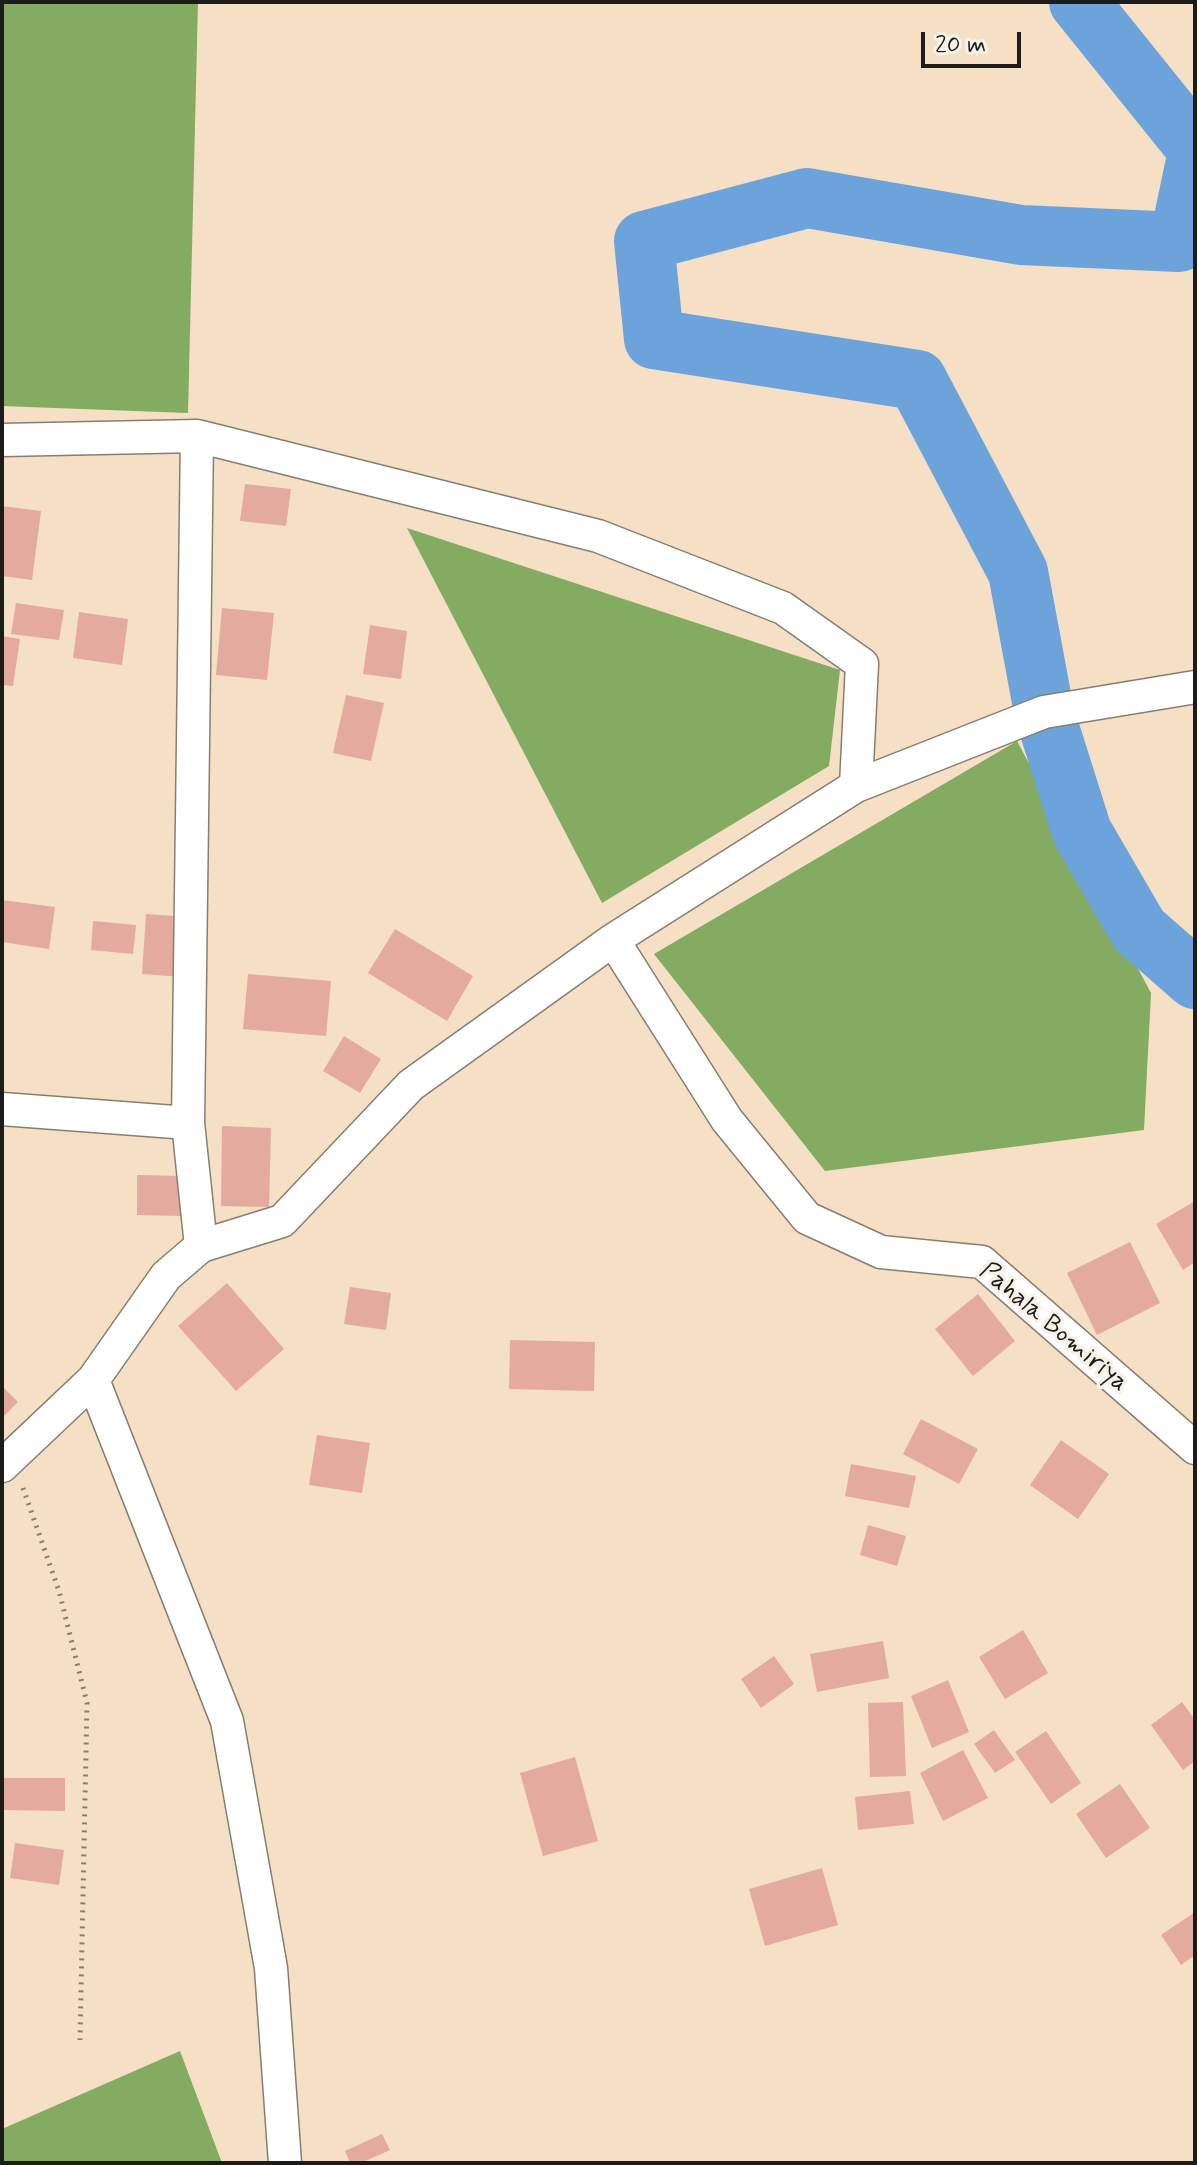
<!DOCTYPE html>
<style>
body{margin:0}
#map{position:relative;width:1197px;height:2165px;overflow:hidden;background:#f5dfc5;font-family:Mynerve,sans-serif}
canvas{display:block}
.frame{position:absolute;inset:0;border:4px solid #1c1c1c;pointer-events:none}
.scale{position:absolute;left:921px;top:32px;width:100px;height:36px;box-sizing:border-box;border:4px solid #1c1c1c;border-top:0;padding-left:10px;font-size:24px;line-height:28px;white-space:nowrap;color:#1c1c1c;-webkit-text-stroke:6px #f7f3e8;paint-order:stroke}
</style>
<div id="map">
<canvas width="1197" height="2165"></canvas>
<div class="frame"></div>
<div class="scale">20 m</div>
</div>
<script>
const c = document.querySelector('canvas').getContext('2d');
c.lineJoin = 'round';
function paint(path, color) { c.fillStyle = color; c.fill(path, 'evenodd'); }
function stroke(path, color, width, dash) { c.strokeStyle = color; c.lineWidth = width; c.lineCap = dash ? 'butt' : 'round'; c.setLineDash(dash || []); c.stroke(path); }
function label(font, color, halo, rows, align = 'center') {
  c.font = font + ' Mynerve,sans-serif'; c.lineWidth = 7; c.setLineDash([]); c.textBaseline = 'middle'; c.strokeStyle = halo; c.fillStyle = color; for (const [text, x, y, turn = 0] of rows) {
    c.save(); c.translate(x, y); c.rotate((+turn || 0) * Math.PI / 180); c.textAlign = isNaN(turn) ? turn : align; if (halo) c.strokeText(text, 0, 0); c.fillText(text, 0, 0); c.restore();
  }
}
paint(new Path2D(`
 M2,2h196l-10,411 -186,-7z
 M407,528l433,142 -11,96 -227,137z
 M1017,741l134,252 -7,137 -319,41 -171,-217z
 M180,2051l42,112h-220v-34z`), '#83ab62');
stroke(new Path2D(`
 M1079,2l116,144
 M1195,166l-16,76 -158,-7 -214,-37 -163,43 10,98 263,41 101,192 26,140 38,120 57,98 56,49`), '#6ca3da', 60);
paint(new Path2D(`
 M245,484l46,5 -5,37 -46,-5z
 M2,506l39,5 -9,69 -30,-4z
 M16,603l48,7 -5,30 -48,-6z
 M222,608l52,5 -7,67 -51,-5z
 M79,612l49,7 -6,46 -49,-7z
 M370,625l37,6 -6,48 -38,-5z
 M2,636l18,3 -7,47 -11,-1z
 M346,695l38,8 -13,58 -38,-8z
 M2,900l53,7 -6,42 -47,-7z
 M146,914l42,3 -4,60 -42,-3z
 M93,921l43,4 -3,29 -42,-4z
 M395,929l78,47 -26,45 -79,-48z
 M248,974l83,7 -5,55 -83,-7z
 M344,1036l37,23 -21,34 -37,-22z
 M222,1126l49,2 -2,79 -48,-1z
 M137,1175l47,1v40l-47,-1z
 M1195,1201v61l-12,8 -27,-46z
 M1130,1242l30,61 -63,32 -30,-62z
 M227,1283l57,66 -48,42 -58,-65z
 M350,1287l41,6 -5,37 -42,-6z
 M978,1294l37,47 -42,35 -38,-47z
 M510,1340l85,2 -1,49 -85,-2z
 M2,1386l16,16 -16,16z
 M921,1419l57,30 -19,35 -56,-30z
 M317,1435l53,8 -8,50 -53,-8z
 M1061,1440l48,34 -31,45 -48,-34z
 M851,1464l65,12 -7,32 -64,-12z
 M868,1525l38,11 -9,30 -37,-11z
 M1023,1630l25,43 -43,26 -26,-42z
 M883,1641l6,37 -72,14 -7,-38z
 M774,1656l20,28 -33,24 -20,-29z
 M948,1680l21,52 -37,16 -21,-52z
 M903,1702l3,74 -36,1 -2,-74z
 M1182,1702l13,18v41l-12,9 -32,-45z
 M994,1730l21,30 -20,13 -21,-29z
 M1046,1731l35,52 -30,21 -36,-52z
 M963,1750l25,48 -45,23 -23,-48z
 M575,1757l23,84 -55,15 -23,-83z
 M2,1778h63v33l-63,-1z
 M1120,1784l30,44 -44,30 -30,-44z
 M910,1791l4,33 -56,6 -3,-33z
 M15,1843l49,7 -5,35 -49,-7z
 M822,1868l16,57 -73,21 -16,-57z
 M1195,1912v43l-14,10 -20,-30z
 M382,2134l8,16 -29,13h-11l-5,-12z`), '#e4aaa0');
const minor = new Path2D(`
 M197,436l-9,687 13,123
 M2,440l195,-4 401,100 185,72 79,56 -6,122
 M613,940l114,180 80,98 74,34 101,10 213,186
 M2,1109l186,14
 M93,1380l134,341 44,247 14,195
 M2,1466l91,-86 73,-104 35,-30 81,-25 129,-136 202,-145 243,-154 188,-74 151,-25`);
stroke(minor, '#887e70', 35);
stroke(new Path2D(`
 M23,1488l36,103 28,112 -7,337`), '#887e70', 5, [2, 6]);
stroke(minor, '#fff', 32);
label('26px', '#1c1c1c', '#f7f3e8', [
 ["Pahala Bomiriya",1053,1328,40]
]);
</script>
